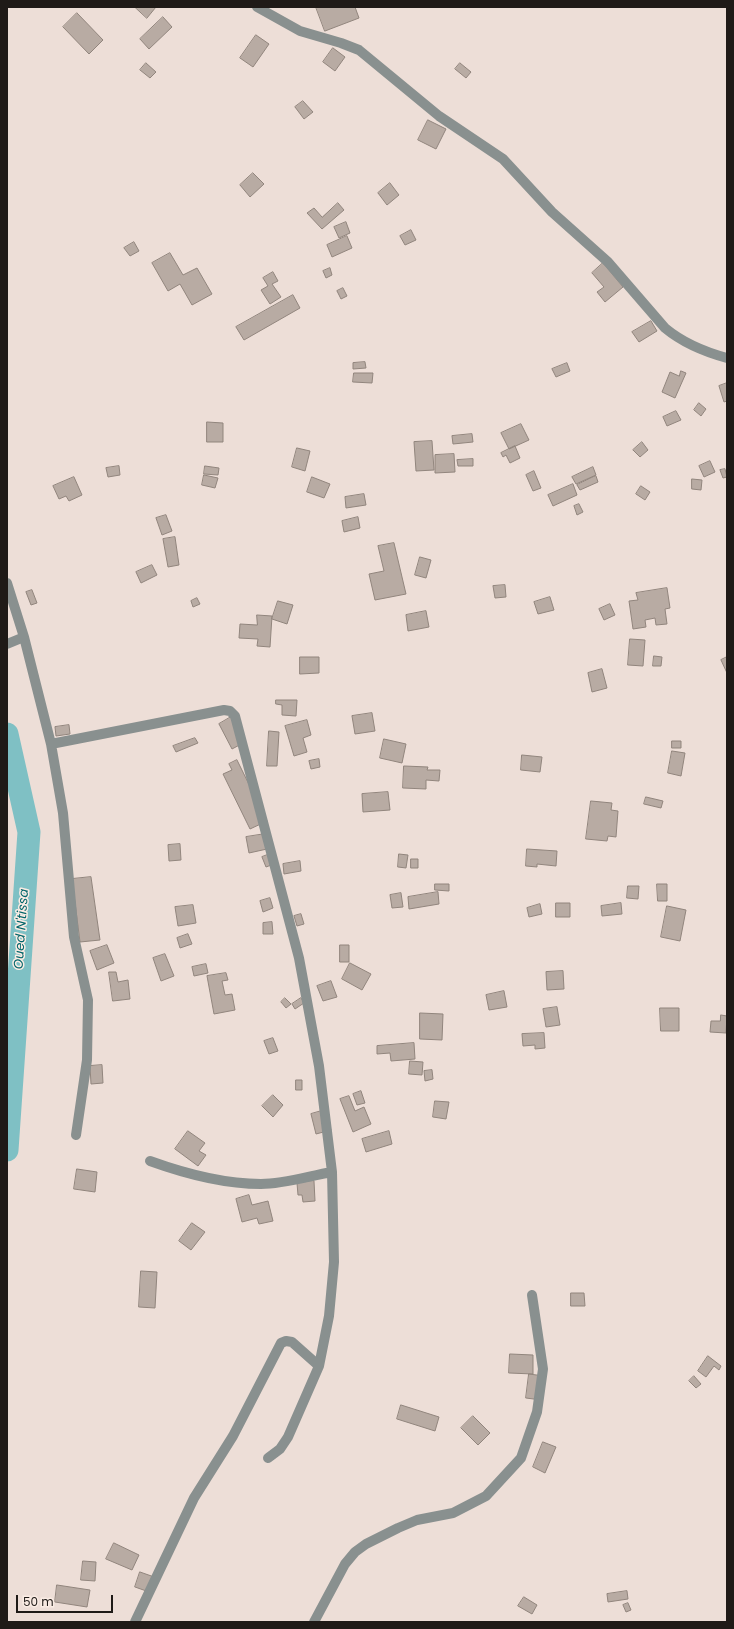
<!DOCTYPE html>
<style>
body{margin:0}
#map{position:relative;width:734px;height:1629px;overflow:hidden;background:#edded7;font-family:Poppins,sans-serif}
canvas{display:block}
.frame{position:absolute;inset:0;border:8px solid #1f1a17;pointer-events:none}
.scale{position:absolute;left:16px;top:1595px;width:97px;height:18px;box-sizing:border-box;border:2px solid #1f1a17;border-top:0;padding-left:5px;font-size:12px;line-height:14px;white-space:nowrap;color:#1f1a17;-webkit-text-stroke:3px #faece4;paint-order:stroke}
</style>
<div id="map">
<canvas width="734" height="1629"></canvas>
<div class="frame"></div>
<div class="scale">50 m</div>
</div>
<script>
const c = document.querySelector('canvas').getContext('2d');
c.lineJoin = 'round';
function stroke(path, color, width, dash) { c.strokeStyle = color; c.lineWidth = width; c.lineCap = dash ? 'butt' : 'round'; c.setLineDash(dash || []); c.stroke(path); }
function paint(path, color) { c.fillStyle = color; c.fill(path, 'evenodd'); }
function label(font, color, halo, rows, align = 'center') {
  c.font = font + ' Poppins,sans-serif'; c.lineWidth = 3; c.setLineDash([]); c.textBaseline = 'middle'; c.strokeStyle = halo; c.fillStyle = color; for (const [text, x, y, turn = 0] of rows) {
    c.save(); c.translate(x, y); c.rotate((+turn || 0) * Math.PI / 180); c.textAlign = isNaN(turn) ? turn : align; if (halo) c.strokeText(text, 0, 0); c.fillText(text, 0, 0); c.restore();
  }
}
stroke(new Path2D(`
 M7,734l22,98 -22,318`), '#7fc0c4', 23);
const building = new Path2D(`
 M135,7h21l-9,11z
 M316,7h39l4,11 -34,13z
 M77,13l26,27 -14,14 -26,-27z
 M163,17l9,10 -23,22 -9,-10z
 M256,35l13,9 -16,23 -13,-9z
 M333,48l12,9 -10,14 -12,-9z
 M146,63l10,9 -6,6 -10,-8z
 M460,63l11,9 -5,6 -11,-9z
 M303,101l10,11 -9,7 -9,-12z
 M428,120l18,9 -10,20 -18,-9z
 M253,173l11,11 -14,13 -10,-12z
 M390,183l9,12 -12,10 -9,-12z
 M338,203l6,7 -22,19 -15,-16 7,-5 8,9z
 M346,222l4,11 -11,5 -5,-11z
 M411,230l5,10 -11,5 -5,-9z
 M347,236l5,12 -20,9 -5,-12z
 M134,242l5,9 -9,5 -6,-8z
 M170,253l13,22 14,-7 15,26 -20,11 -12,-21 -12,7 -16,-28z
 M603,263l20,24 -18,15 -8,-10 7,-5 -12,-14z
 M330,268l2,7 -6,3 -3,-7z
 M273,272l5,9 -6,3 9,13 -11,7 -9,-14 7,-4 -5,-8z
 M343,288l4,8 -6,3 -4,-8z
 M293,295l7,13 -56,32 -8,-13z
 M651,321l6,10 -18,11 -7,-10z
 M365,362l1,6 -13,1v-6z
 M567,363l3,8 -14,6 -4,-8z
 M681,371l5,2 -11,25 -13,-6 8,-20 9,4z
 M354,373h19l-1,10 -19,-1z
 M727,383v18l-3,1 -5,-16z
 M699,403l7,6 -5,7 -7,-6z
 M676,411l5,9 -14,6 -4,-9z
 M207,422l16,1v19h-16z
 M521,424l8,16 -20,9 -8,-16z
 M472,434l1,8 -20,2 -1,-8z
 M432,441l2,29 -18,1 -2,-29z
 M642,442l6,8 -8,7 -7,-7z
 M515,446l5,12 -10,5 -4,-8 -3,2 -2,-4z
 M297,448l13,3 -5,20 -13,-4z
 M454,454l1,18 -20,1v-18z
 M473,459v7h-15l-1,-6z
 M710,461l5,11 -11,5 -5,-11z
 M119,466l1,9 -12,2 -2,-9z
 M205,466l14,2 -1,7 -14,-1z
 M593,467l3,8 -20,9 -4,-7z
 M725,469l2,8 -4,1 -3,-8z
 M534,471l7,17 -8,3 -7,-16z
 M204,475l14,3 -3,10 -13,-3z
 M596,476l2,6 -18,8 -3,-5z
 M74,477l8,18 -13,6 -3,-5 -7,3 -6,-13z
 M312,477l18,7 -6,14 -17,-6z
 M692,479l10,1 -1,10 -9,-1z
 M573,484l4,11 -24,11 -5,-11z
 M641,486l9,6 -5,8 -9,-6z
 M364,494l2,11 -20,3 -1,-11z
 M579,504l4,8 -6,3 -3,-9z
 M166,515l6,16 -10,4 -6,-17z
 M358,517l2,11 -16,4 -2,-11z
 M175,537l4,28 -11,2 -5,-28z
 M394,543l12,51 -31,6 -6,-26 15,-3 -6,-25z
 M420,557l11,3 -5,18 -11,-3z
 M152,565l5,10 -16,8 -5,-11z
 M505,585l1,12 -11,1 -2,-12z
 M667,588l3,20 -5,1 2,15 -11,1 -1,-7 -10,2 1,7 -13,2 -4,-28 9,-1 -2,-7z
 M32,590l5,13 -6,2 -5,-13z
 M550,597l4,13 -16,4 -4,-12z
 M197,598l3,6 -7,3 -2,-6z
 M278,601l15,4 -6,19 -15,-5z
 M610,604l5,11 -11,5 -5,-11z
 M426,611l3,16 -21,4 -2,-16z
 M257,615l15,1 -2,31 -13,-1 1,-7 -19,-1 1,-14 17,1z
 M630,639l15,1 -2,26 -15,-1z
 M654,656l8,1 -1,9h-8z
 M300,657h19v16l-19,1z
 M727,657v16l-6,-13z
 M602,669l5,19 -15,4 -4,-19z
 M276,700h21l-1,16 -14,-1v-10l-6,-1z
 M372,713l3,18 -20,3 -3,-18z
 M231,717l14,25 -13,7 -13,-25z
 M307,720l4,15 -8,3 4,14 -13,4 -9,-30z
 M69,725l1,9 -14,2 -1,-9z
 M269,731l10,1 -2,34h-10z
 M195,738l3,5 -22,9 -3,-6z
 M384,739l22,5 -4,19 -22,-5z
 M672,741h9v7h-9z
 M672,751l13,2 -4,23 -13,-3z
 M522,755l20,2 -2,15 -19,-2z
 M319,759l1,8 -9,2 -2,-8z
 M237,760l30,61 -17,8 -27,-55 9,-4 -3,-6z
 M404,766l24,1 -1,3h13l-1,11 -13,-1v9l-23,-1z
 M388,792l2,18 -27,2 -1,-18z
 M646,797l17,4 -2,7 -17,-4z
 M591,801l21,2 -1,7 7,1 -2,26 -8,-1 -1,5 -21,-2z
 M265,834l2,15 -18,4 -3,-16z
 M180,844l1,16 -12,1 -1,-16z
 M527,849l30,2 -1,15 -19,-2v3l-11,-1z
 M270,854l4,10 -8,3 -4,-10z
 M399,854l9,1 -2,13 -8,-1z
 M411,859h7v9h-7z
 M300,861l1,10 -17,3 -1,-10z
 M91,877l9,63 -20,2 -8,-63z
 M435,884h14v7l-14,-1z
 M657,884h10v17h-9z
 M628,886h11l-1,13 -11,-1z
 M438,892l1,12 -30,5 -1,-12z
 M401,893l2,14 -11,1 -2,-13z
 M270,898l3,10 -10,4 -3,-11z
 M556,903h14v14h-14z
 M621,903l1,11 -20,2 -1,-10z
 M540,904l2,10 -13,3 -2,-9z
 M193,905l3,18 -18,3 -3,-19z
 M667,906l19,4 -6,31 -19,-4z
 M301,914l3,10 -7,2 -3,-10z
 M272,922l1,12h-10v-11z
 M188,934l4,10 -12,4 -3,-10z
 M107,945l7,18 -17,7 -7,-19z
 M340,945h9v17h-9z
 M165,954l9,22 -13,5 -8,-23z
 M350,963l21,11 -9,16 -20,-11z
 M206,964l2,9 -14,3 -2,-9z
 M563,971l1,18 -17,1 -1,-18z
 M109,972h7l2,10 10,-2 2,19 -17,2z
 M226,973l2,7 -6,1 3,14 7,-1 3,16 -21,4 -7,-38z
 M331,981l6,16 -14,4 -6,-15z
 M504,991l3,16 -18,3 -3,-15z
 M285,998l6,6 -5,4 -5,-6z
 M301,998l3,5 -9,6 -3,-5z
 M557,1007l3,18 -14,2 -3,-18z
 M660,1008h19v23h-18z
 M420,1013l23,1 -1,26 -22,-1z
 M721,1015l6,1 -1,17 -16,-1 1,-11h9z
 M544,1033l1,15 -10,1v-4l-12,1 -1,-12z
 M273,1038l5,13 -9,3 -5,-13z
 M414,1043l1,16 -24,2 -1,-8 -13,1v-8z
 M410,1061l13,1 -1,13 -13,-1z
 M102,1065l1,18 -12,1 -1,-18z
 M432,1070l1,9 -8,2 -1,-10z
 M296,1080h6v10h-6z
 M361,1091l4,12 -8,2 -4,-11z
 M273,1095l10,10 -10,12 -11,-11z
 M349,1096l6,15 9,-4 7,17 -18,8 -13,-33z
 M435,1101l14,1 -3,17 -13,-2z
 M325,1110l6,20 -15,4 -5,-20z
 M188,1131l17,12 -6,8 7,4 -8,11 -23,-17z
 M389,1131l3,13 -26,8 -4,-13z
 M77,1169l20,3 -2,20 -21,-3z
 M314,1181l1,20 -12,1 -1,-7h-4l-1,-12z
 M249,1195l3,10 16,-4 5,20 -14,3 -2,-6 -15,4 -6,-23z
 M192,1223l13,9 -14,18 -12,-9z
 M141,1271l16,1 -2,36 -16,-1z
 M571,1293h13l1,13h-14z
 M510,1354l23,1v19l-24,-1z
 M708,1356l13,10 -2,4 -5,-4 -8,11 -8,-6z
 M529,1374l15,2 -3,24 -15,-2z
 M694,1376l7,8 -5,4 -7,-7z
 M401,1405l38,12 -4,14 -38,-12z
 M473,1416l17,17 -12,12 -17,-17z
 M543,1442l13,5 -11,26 -12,-6z
 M114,1543l25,12 -7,15 -26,-11z
 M83,1561l13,1 -1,19 -14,-1z
 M140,1572l17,6 -5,15 -17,-6z
 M57,1585l33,5 -3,17 -32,-5z
 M627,1591l1,8 -20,3 -1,-8z
 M524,1597l13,8 -5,9 -14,-8z
 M628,1603l3,7 -5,2 -3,-7z`);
paint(building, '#b8aba3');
stroke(building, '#91857d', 1);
stroke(new Path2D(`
 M257,7l43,24 41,12 18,7 80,66 64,43 49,53 56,50 57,66c18,15 40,24 62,30
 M7,583l17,54 27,107 12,69 11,124 14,63 -1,60 -11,75
 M7,644l17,-7
 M51,744l173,-34 6,1 5,5 64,242 20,108 13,106 2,90 -5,54 -10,50 -31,71 -8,12 -12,9
 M150,1161c36,13 73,23 111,23 23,0 48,-8 71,-12
 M135,1622l59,-124 39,-62 48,-93 5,-2 6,1 27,24
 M314,1622l31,-58 10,-12 11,-8 32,-16 19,-8 36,-7 33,-17 35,-38 16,-46 6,-43 -11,-74`), '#89908f', 10);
label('italic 13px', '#02656a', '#faece4', [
 ["Oued N'tissa",22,929,-86]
]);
</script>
